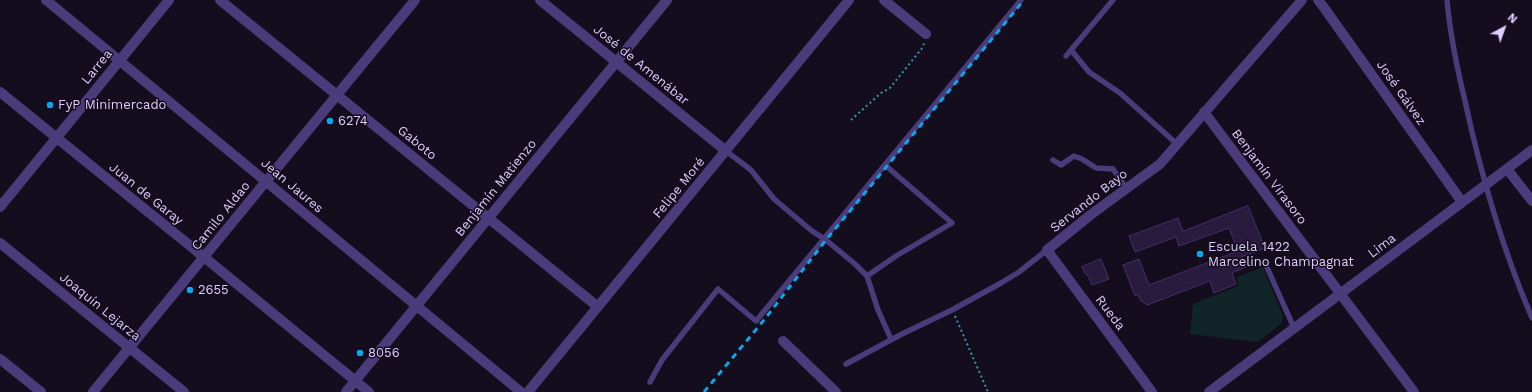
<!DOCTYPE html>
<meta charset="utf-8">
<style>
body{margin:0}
#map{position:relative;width:1532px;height:392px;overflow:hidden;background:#140d1e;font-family:"Work Sans",sans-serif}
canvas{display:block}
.north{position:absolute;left:1484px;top:8px;width:40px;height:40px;-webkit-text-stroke:3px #140d1e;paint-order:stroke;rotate:41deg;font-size:11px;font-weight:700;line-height:16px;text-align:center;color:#dccdfc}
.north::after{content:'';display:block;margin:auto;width:14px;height:18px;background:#dccdfc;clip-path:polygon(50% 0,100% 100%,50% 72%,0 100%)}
</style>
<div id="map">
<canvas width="1532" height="392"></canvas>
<div class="north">N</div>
</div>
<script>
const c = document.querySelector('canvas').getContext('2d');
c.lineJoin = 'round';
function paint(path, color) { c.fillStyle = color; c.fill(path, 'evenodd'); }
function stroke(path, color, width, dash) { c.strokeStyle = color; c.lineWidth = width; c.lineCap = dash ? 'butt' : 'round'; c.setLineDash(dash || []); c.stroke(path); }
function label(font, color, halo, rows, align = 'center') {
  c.font = font + ' "Work Sans",sans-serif'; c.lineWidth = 3; c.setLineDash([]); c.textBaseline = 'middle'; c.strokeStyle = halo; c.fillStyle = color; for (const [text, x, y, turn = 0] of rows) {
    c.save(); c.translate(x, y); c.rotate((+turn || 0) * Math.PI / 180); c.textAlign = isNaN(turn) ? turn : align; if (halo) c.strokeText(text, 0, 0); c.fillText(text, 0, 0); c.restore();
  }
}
paint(new Path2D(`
 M1263,267l20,49 -1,7 -24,19 -68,-8 3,-30 45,-18 -1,-9z`), '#112428');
const building = new Path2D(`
 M1248,206l17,42 -24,9 5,10 -14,6 4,11 -22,9 -4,-12 -63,24 -7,-5 -2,-5 -3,1 -12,-31 16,-6 10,26 89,-34 -9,-23 -50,18 -3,-9 -41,15 -6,-16 49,-18 5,13z
 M1101,259l8,20 -17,6 -5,-11h-2l-3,-7z`);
paint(building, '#291b3e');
stroke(building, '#452e69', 1);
stroke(new Path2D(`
 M851,120l30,-27 9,-5 33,-41 1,-4
 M955,316l33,76`), '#3499a9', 2, [2, 3]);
stroke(new Path2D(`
 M1447,0c3,34 10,68 18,101 16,74 37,147 67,217
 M1071,50l18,22 31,21 57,51
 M1066,56l47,-56
 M726,151l25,19 23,29 38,32 14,9 29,24 12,12 11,34 13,29
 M1053,160l8,5 13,-9 8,3 14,9 17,1 13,19
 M1266,265l28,63
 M867,276l29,-20 56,-33 -67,-58
 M846,364l56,-30 50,-24 49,-27 18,-11 28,-22
 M650,382l12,-22 56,-71 38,32 265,-321`), '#4a3b7b', 5.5);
stroke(new Path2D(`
 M46,0l475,392
 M220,0l378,307
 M540,0l186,151
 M884,0l42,34
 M1318,0l7,9 137,193
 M0,92l204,165 165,135
 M1204,112l210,280
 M1507,169l25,32
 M0,207l169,-207
 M0,243l184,149
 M783,341l53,51
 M0,359l41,33
 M93,392l322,-392
 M346,392l321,-392
 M528,392l321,-392
 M1152,392l-105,-142 46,-37 67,-49 142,-164
 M1209,392l323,-242`), '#4a3b7b', 10);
stroke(new Path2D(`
 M704,392l60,-72 62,-80 198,-240`), '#0da6e8', 3, [6, 5]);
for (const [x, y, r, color] of [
 [50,105,4,"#0da6e8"],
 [330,121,4,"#0da6e8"],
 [1200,254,4,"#0da6e8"],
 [190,290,4,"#0da6e8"],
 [360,353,4,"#0da6e8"]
]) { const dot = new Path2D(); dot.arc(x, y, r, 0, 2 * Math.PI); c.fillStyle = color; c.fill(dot); stroke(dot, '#140d1e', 1.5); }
label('13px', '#dccdfc', '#140d1e', [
 ["José de Amenábar",641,65,39],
 ["Larrea",97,67,-51],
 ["José Gálvez",1401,93,55],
 ["Gaboto",417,143,39],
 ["Benjamín Virasoro",1269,177,53],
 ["Jean Jaures",292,186,40],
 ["Benjamín Matienzo",496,188,-51],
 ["Felipe Moré",679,188,-51],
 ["Juan de Garay",146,194,39],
 ["Servando Bayo",1089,201,-38],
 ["Camilo Aldao",221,216,-51],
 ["Lima",1382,246,-37],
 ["Joaquín Lejarza",100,307,39],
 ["Rueda",1110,313,53]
]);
label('13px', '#dccdfc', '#140d1e', [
 ["FyP Minimercado",58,105],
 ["6274",338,121],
 ["Escuela 1422",1208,247],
 ["Marcelino Champagnat",1208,262],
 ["2655",198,290],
 ["8056",368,353]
], 'left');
</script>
